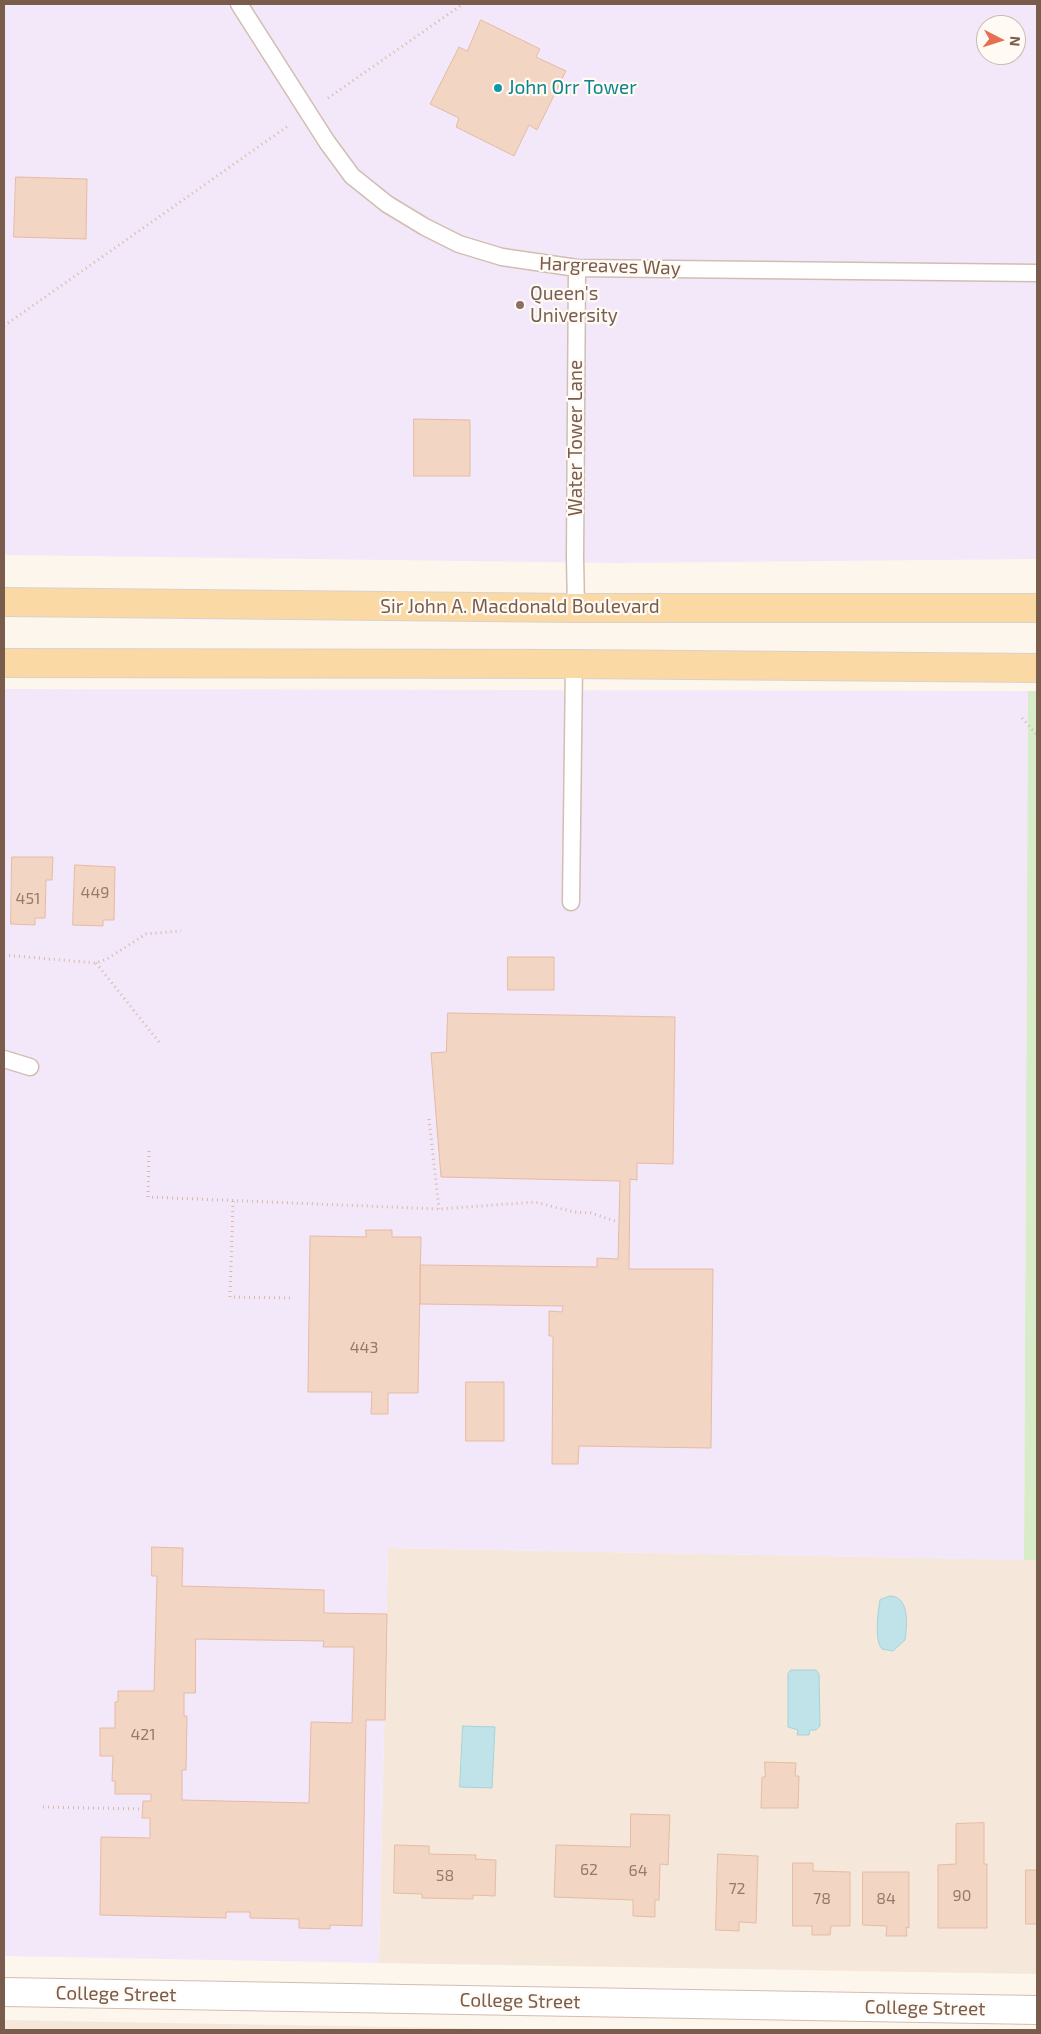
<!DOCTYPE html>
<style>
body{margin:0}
#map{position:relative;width:1041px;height:2034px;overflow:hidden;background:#fdf6ec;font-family:"Exo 2",sans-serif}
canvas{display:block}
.frame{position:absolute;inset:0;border:5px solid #7a5c4d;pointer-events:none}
.north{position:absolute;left:976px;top:15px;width:50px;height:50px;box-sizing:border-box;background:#fffaf3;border:1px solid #cabbb1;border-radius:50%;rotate:95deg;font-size:14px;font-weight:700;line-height:20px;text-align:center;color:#7a5c4d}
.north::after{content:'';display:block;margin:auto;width:18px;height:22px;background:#e76f51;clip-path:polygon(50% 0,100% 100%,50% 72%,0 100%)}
</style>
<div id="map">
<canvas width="1041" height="2034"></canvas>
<div class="frame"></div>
<div class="north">N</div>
</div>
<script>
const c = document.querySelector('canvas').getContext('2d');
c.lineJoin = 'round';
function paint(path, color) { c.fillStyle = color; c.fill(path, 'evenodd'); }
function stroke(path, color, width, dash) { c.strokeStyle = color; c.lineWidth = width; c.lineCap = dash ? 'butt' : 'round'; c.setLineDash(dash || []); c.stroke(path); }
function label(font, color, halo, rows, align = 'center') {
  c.font = font + ' "Exo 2",sans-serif'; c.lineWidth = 4.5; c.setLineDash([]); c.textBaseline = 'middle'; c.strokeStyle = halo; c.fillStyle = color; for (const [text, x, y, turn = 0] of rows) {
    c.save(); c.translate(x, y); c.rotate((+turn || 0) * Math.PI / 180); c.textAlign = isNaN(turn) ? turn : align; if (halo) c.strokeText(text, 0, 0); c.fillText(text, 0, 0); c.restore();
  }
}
paint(new Path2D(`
 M388,1548l649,12v414l-658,-11z
 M4,2020l558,10h-558z`), '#f5e8da');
paint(new Path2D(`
 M4,4h1033v555l-419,4 -614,-8zM986,25h30v30h-30z
 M4,689l1024,2 -4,869 -636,-12 -9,415 -375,-7z`), '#f3e8fa');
paint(new Path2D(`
 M1028,691h9v869h-13z`), '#d8ecc9');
const water = new Path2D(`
 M890,1596c20,0 17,29 15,44l-12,11 -11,-2c-8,-8 -4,-38 -2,-49z
 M791,1670h25l3,4 1,52 -4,4h-6l-1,5h-12l1,-5 -10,-3v-53z
 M463,1726l32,1 -3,61 -32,-1z`);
paint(water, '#bfe3e8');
stroke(water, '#a5d3da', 1);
const building = new Path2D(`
 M481,20l59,29 -4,8 30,14 -29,59 -8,-5 -15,31 -58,-29 3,-9 -29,-14 29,-57 8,4z
 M16,177l71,2 -1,60 -72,-2z
 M414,419l56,1v56h-56z
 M12,857h41l-1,23h-6l-1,38h-10v7l-24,-1z
 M75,865l40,2 -1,53h-11v6l-30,-1z
 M508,957h46v33h-46z
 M448,1013l227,4 -2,147 -36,-1v17l-7,-1 -1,90h84l-2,179 -132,-2 -1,18h-26l1,-128h-4v-25l13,1 1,-6 -143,-2v-39l177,2v-9l21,1 2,-78 -179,-4 -10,-124 15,-1z
 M366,1230h26v7h29l-3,156h-30v21h-17l1,-22h-64l2,-156 56,1z
 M466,1382h38v59h-38z
 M152,1547l31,1 -1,38 142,4v23l63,1 -2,106h-19l-4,206 -32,-1v4l-31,-1v-9l-49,-1v-6h-24v6l-126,-3 1,-78 49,1v-20h-8l1,-17h8v-7h-36v-13h-3l1,-25h-13v-28h15v-26h3v-11h36l3,-115h-5zM196,1639l128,2 -1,6h31l-2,76 -41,-1 -2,81 -127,-3v-30h4l1,-54h-3v-23h11z
 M765,1762l31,1 -1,13h4l-1,32h-37l1,-31h3z
 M631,1814l39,1 -2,50 -8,-1 -1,36h-4v17l-22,-1v-16l-79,-3 2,-52 74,2z
 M984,1823v41h3v64h-49v-63l18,-1v-40z
 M395,1845l34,1v8l47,1 -1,4 21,1 -1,36 -22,-1v4l-51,-1v-4l-28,-1z
 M718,1854l40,2 -2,67 -17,-1v9l-23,-1z
 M793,1863h20v8l37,1v54h-19l-1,9h-18v-9h-19z
 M1026,1870h11v54h-11z
 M863,1872h46v56l-3,-1 1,9h-21l1,-10 -24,-1z`);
paint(building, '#f3d5c3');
stroke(building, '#e6bba3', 1);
const lane = new Path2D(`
 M239,4l88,138 25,34 35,28 38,23 34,17 43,13 75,11 460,5
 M576,608l-1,-51 2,-289
 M571,902l3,-238
 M4,1059l26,8`);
const street = new Path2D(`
 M4,1992l1033,18`);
const primary = new Path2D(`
 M4,602l572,6h461
 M4,663l570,1 463,4`);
stroke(lane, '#d1beb0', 19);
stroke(street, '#d1beb0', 30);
stroke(primary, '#dad1cd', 30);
stroke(new Path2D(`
 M328,98l135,-94
 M4,326l284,-200
 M1022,718l15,17
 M4,955l92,8 11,-4 39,-25 35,-3
 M96,963l63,79
 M429,1119l10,90
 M149,1151l-1,46 291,12 96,-7 39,10 17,1 24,8
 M233,1201l-3,96 62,1
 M43,1807l99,2`), '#d9b8a5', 3, [1, 4]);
stroke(lane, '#fff', 16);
stroke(street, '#fff', 28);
stroke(primary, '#fbd9a5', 28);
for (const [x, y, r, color] of [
 [498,88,5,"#0f9aa8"],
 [520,305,5,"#8d6e63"]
]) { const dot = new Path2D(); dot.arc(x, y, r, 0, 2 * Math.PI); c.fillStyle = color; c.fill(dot); stroke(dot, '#fffaf3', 2); }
label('16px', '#987a6a', null, [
 ["449",95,893],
 ["451",28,899],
 ["443",364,1348],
 ["421",143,1735],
 ["62",589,1870],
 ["64",638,1871],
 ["58",445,1876],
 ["72",737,1889],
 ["90",962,1896],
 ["78",822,1899],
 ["84",886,1899]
]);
label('19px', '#0d838f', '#fffaf3', [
 ["John Orr Tower",508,88]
], 'left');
label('19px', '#7a5c4d', '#fffaf3', [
 ["Hargreaves Way",610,266,2],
 ["Water Tower Lane",576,438,-90],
 ["Sir John A. Macdonald Boulevard",520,607],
 ["College Street",116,1994,1],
 ["College Street",520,2001,1],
 ["College Street",925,2008,1]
]);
label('19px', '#785e54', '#fffaf3', [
 ["Queen's",530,294],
 ["University",530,316]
], 'left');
</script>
